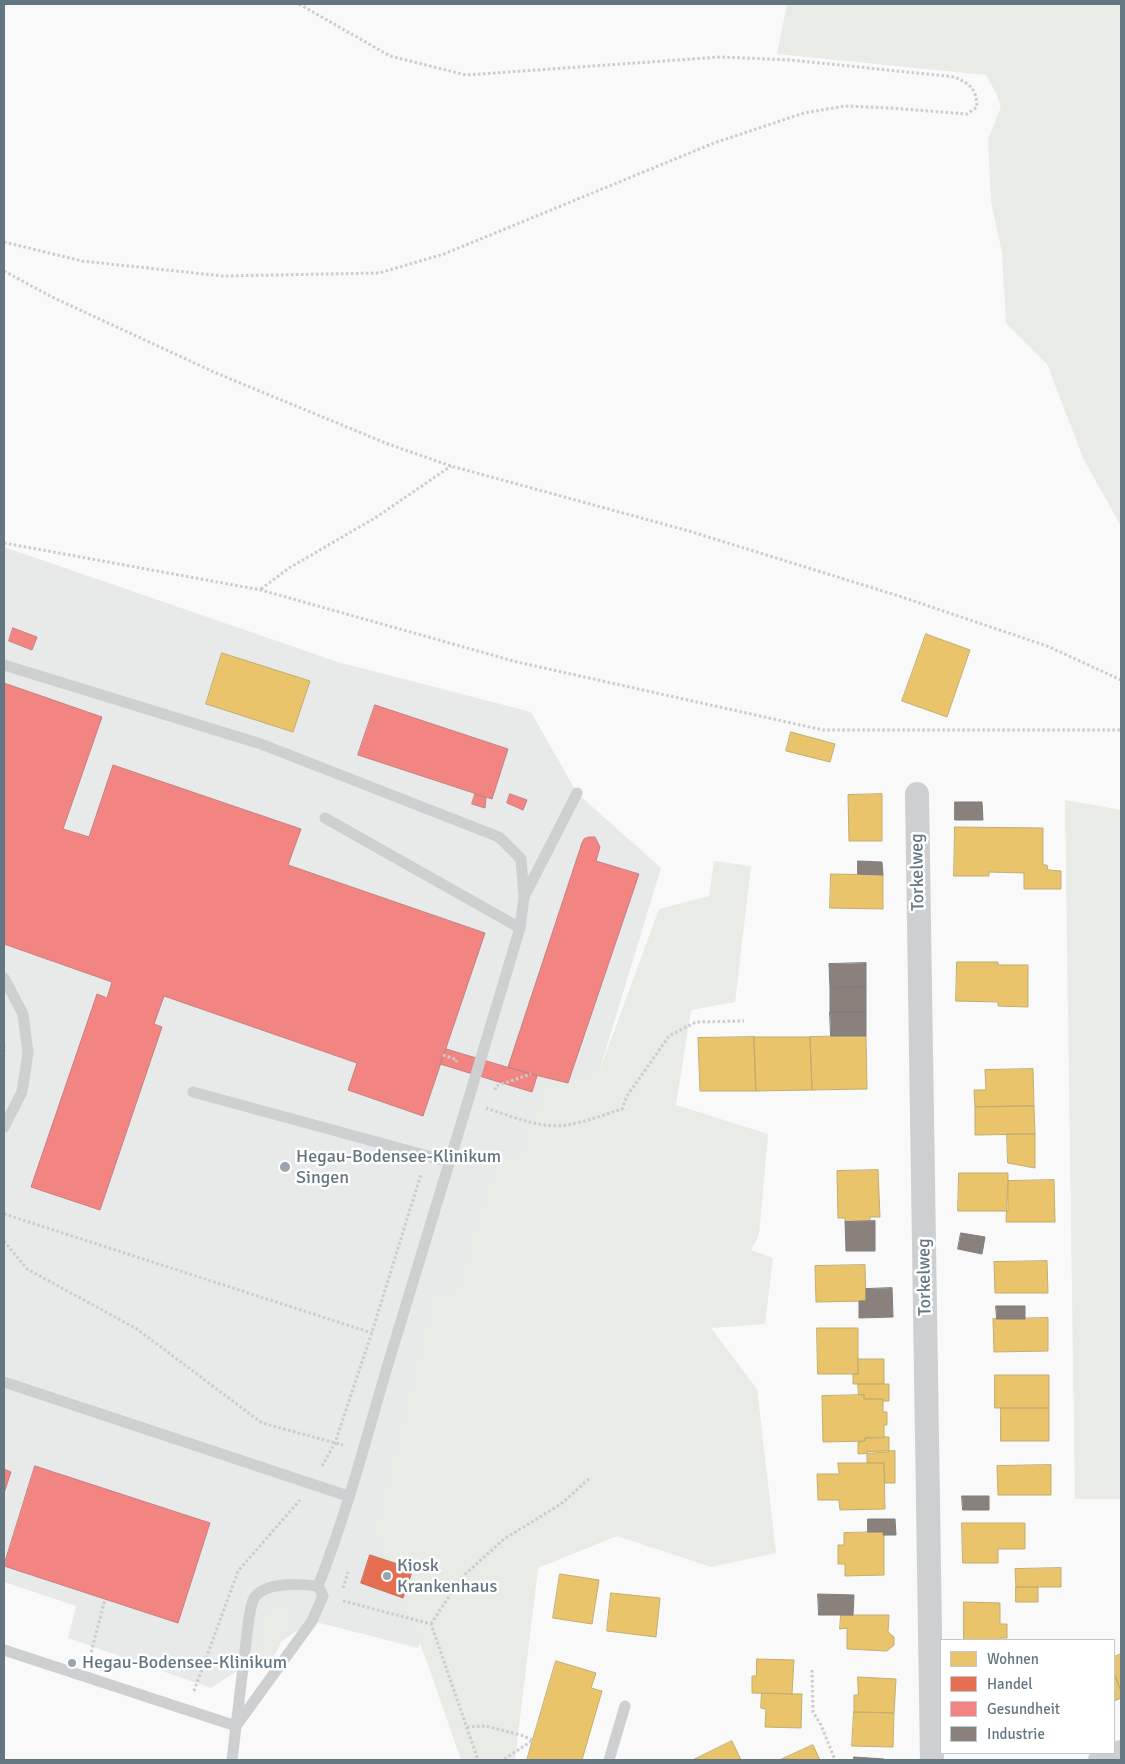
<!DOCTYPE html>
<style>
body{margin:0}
#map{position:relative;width:1125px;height:1764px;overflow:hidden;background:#f9f9f9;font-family:Signika,sans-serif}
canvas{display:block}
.frame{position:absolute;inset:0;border:5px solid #657683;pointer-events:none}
.legend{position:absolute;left:940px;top:1639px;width:175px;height:115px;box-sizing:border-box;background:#fff;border:1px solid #c1c8cd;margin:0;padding:6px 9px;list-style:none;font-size:15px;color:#657683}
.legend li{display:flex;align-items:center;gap:10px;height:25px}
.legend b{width:25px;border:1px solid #c1c8cd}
</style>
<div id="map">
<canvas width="1125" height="1764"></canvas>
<div class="frame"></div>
<ul class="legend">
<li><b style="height:14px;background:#e9c46a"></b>Wohnen</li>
<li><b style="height:14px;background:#e76f51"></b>Handel</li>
<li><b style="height:14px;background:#f28482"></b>Gesundheit</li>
<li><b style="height:14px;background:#8a817c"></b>Industrie</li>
</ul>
</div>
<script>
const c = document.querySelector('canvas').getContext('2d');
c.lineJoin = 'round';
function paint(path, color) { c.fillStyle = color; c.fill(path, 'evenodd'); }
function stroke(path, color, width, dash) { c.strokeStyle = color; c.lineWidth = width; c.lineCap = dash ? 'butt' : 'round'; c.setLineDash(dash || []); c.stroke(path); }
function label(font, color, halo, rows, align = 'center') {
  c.font = font + ' Signika,sans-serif'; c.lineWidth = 5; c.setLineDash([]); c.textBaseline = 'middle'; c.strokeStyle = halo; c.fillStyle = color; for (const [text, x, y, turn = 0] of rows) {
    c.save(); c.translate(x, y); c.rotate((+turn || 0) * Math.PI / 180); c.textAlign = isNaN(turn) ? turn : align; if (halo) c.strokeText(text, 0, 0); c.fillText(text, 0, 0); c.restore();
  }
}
paint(new Path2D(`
 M4,547l334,115 193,50 46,81 84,75 -62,204 -181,576 -106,-27 -101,67 -143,-50 8,-32 -72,-24z`), '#e8e9e9');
paint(new Path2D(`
 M787,4h334v522l-37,-66 -37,-96 -41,-41 -4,-70 -11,-52 -3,-62 13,-32 -5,-14 -10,-18 -209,-21z
 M1065,800l56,10v689h-46z
 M714,861l37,5 -16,136 -44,8 -15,95 92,29 -9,101 -8,15 22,8 -8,66 -54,4 46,61 19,164 -65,14 -94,-31 -79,32 -23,192h-54l-33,-95 -53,-136 60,-240 19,5 47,-146 16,14 31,-84 20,5 31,-11 60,-163 50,-13z
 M278,1603l6,1 7,6 1,8 -16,35 -10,10h-10l6,-39 6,-17z`), '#e8ebe6');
const homes = new Path2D(`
 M926,634l44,16 -23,67 -45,-16z
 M222,653l88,28 -17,51 -87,-28z
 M791,732l44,12 -5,18 -44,-11z
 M882,794v47h-33l-1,-46z
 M955,827l88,1v37h4l1,5 13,1v18h-37v-16l-35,-1v4h-35z
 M831,874l52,1v34l-53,-1z
 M957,962h41v3h30v42l-30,-1v-4l-42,-1z
 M866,1036l1,53 -55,1 -2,-53z
 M754,1037h56l2,53 -56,1z
 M754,1037l2,54h-56l-2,-53z
 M1033,1069l1,37 -59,1 -1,-17h12l-1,-20z
 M1034,1106l1,28 -60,1v-28z
 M1007,1134h28v34l-27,-5z
 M878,1170l2,47h-10v5h-25v-4h-7l-1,-47z
 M959,1173h49v38h-50z
 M1054,1180l1,42h-49l2,-41z
 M1047,1261l1,32h-53l-1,-31z
 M865,1265l1,36 -50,1 -1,-36z
 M1048,1318v33l-54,1 -1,-33z
 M817,1328h41v46h-40z
 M858,1359h26v25h-31v-10h5z
 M995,1375h54v33h-54z
 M858,1384h31v17h-6v-2h-19v-4h-5z
 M864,1395v4h19v13h4v13h-3v13h-19v3l-42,1 -1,-46z
 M1001,1408h48v33h-48z
 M884,1437h5v15l-31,2v-12l7,-1v-3z
 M895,1451v32h-10l-1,-20h-17v-11z
 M838,1463h46l1,46 -45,1 -1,-10h-21l-1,-26h22z
 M1051,1465v30h-53l-1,-29z
 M962,1523h63v26h-27v14h-35z
 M884,1532v43l-39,1v-12h-7v-19h6v-12z
 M1061,1568v19h-45l-1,-18z
 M560,1574l39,6 -7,44 -39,-6z
 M1016,1587h22v15h-22z
 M611,1593l49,5 -4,39 -49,-6z
 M964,1602l36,1v21h7v14h-7v2h-36z
 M841,1615h48l-1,17 6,5v8l-7,6 -40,-2v-21l-7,1z
 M1121,1654v37l-7,-18v-16z
 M757,1659l37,1 -2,34 -40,-1v-17h4z
 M556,1661l40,12 -5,15 11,3 -20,69h-55z
 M1114,1673l7,18v7l-7,3z
 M858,1677l38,2 -2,34 -40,-1v-17h4z
 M762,1693l40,1 -1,34 -36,-1 1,-18 -5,-1z
 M854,1712l40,1 -1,34 -41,-1z
 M732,1741l9,19h-48z
 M813,1745l7,15 -38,-1z`);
paint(homes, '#e9c46a');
stroke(homes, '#c1ad72', 1);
const shops = new Path2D(`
 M370,1555l43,14 -10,29 -42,-15z`);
paint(shops, '#e76f51');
stroke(shops, '#c07160', 1);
const health = new Path2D(`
 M13,628l24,9 -5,13 -23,-9z
 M4,683l98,34 -39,112 26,8 24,-72 188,64 -13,36 197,68 -62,183 -75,-26 9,-27 -193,-67 -10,28 8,3 -62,183 -69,-23 66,-193 10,4 5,-16 -108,-38z
 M375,705l133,44 -16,50 -134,-44z
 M475,794l11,4 -1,10 -13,-4z
 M510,794l17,6 -4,10 -16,-7z
 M589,837h6l5,10 -4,14 43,13 -71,209 -37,-9 -23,-7 74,-224 2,-4z
 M446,1049l91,27 -5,16 -92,-28z
 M35,1466l175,57 -32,100 -174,-57z
 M4,1469l7,3 -7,21z`);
paint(health, '#f28482');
stroke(health, '#c88082', 1);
const industry = new Path2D(`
 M955,802h27l1,18h-28z
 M858,861l24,1 1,13 -25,-1z
 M866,963v24l-36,1 -1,-24z
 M866,987v25h-36v-24z
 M830,1012h36v24h-35z
 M875,1221v30h-29l-1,-29z
 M961,1233l24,4 -3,17 -24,-5z
 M892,1288l1,29 -34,1v-17h7v-12z
 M996,1306h29v13h-28z
 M962,1496h27v14h-26z
 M868,1519h27l1,16h-13l1,-3h-16z
 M818,1594l36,1 -1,20h-34z
 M854,1757l30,2v1h-30z`);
paint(industry, '#8a817c');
stroke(industry, '#7f7e7e', 1);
stroke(new Path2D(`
 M4,242l78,19 141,15 156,-3 65,-19 270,-111 90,-30 41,-7 46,2 76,6 10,-7c-1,-19 -6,-22 -22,-30l-164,-17 -71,-3 -254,18 -76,-19 -91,-52
 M4,271l48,26 164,76 172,71 63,22 238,65 213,66 145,49 74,34
 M4,543l257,47 256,72 306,68h298
 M261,589l28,-21 86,-50 76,-52
 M4,1045v11
 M443,1055l14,5 -1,2
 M495,1090l1,-4 35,-12
 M486,1108c25,8 54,21 80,17 19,-3 38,-10 56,-16l5,-13 42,-60 27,-14 48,-1
 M4,1214l368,119
 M4,1241l23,28 110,60 125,94 81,22
 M322,1466l13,-23 37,-111 49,-158
 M343,1588l5,-16
 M343,1601l88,23 47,136
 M431,1624l30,-46 43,-39 57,-35 30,-27
 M90,1657l15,-58
 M812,1670l1,42 8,13 14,35
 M194,1691l44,-120 62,-71
 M467,1727l19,-1 35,9 12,5 -30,20`), '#cbcccd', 3, [2.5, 2.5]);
stroke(new Path2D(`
 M4,665l257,79 238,93 22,22 3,37
 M325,818l195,110
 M4,978l19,36 5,39 -6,39 -18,35
 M193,1092l257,70
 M4,1382l344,114
 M4,1650l232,76
 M236,1726l76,-105 11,-25 -5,-10c32,-80 52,-164 77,-245 42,-138 84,-275 125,-413l4,-31 53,-104
 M232,1760l17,-143c2,-6 2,-14 5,-19 12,-17 46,-14 64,-12
 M609,1760l16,-54`), '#cecfd0', 11);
stroke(new Path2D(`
 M917,794l15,966
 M1100,1760l21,-8`), '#cecfd0', 24);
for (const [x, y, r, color] of [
 [285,1167,6,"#99a4ac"],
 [387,1576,5,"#99a4ac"],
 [72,1663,5,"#99a4ac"]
]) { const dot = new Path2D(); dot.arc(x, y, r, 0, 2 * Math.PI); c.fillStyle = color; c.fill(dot); stroke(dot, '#fff', 2); }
label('18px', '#657683', '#fff', [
 ["Torkelweg",918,872,-91],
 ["Torkelweg",925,1277,-91]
]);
label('18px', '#657683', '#fff', [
 ["Hegau-Bodensee-Klinikum",296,1157],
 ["Singen",296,1178],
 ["Kiosk",397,1566],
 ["Krankenhaus",397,1587],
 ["Hegau-Bodensee-Klinikum",82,1663]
], 'left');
</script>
